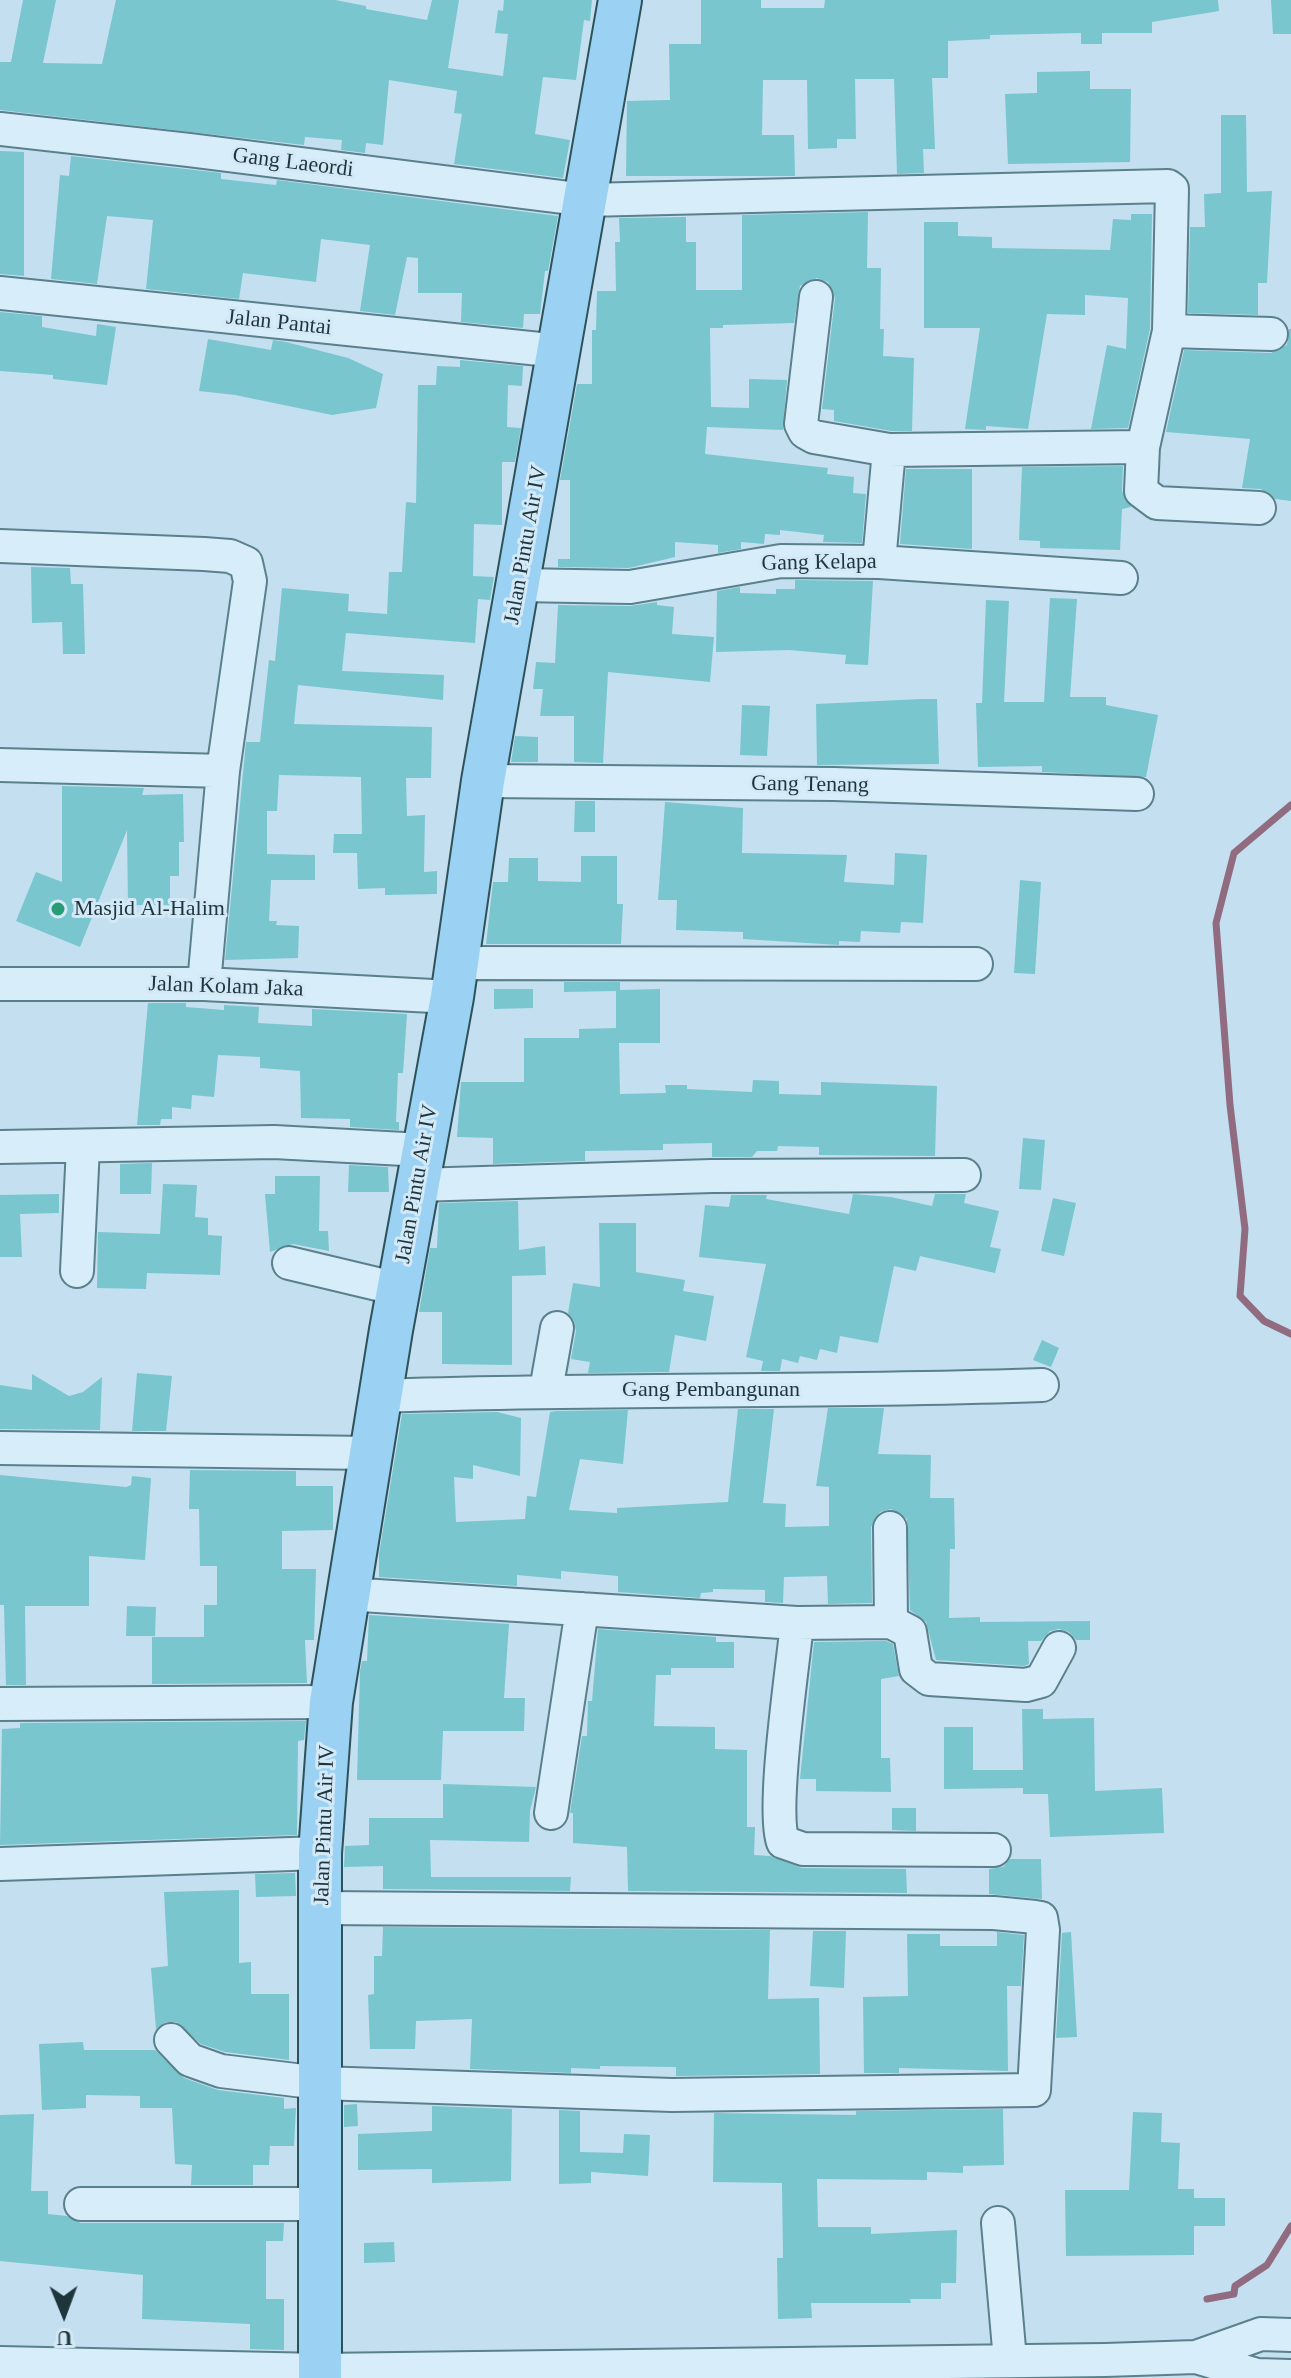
<!DOCTYPE html>
<style>
body{margin:0}
#map{position:relative;width:1291px;height:2378px;overflow:hidden;background:#c4dff0;font-family:"Times New Roman",serif}
canvas{display:block}
.north{position:absolute;left:24px;top:2274px;width:80px;height:80px;-webkit-text-stroke:6px #d4e9f7;paint-order:stroke;rotate:179deg;font-size:22px;font-weight:700;line-height:32px;text-align:center;color:#1e363b}
.north::after{content:'';display:block;margin:auto;width:28px;height:36px;background:#1e363b;clip-path:polygon(50% 0,100% 100%,50% 72%,0 100%)}
</style>
<div id="map">
<canvas width="1291" height="2378"></canvas>
<div class="north">U</div>
</div>
<script>
const c = document.querySelector('canvas').getContext('2d');
c.lineJoin = 'round';
function stroke(path, color, width, dash) { c.strokeStyle = color; c.lineWidth = width; c.lineCap = dash ? 'butt' : 'round'; c.setLineDash(dash || []); c.stroke(path); }
function paint(path, color) { c.fillStyle = color; c.fill(path, 'evenodd'); }
function label(font, color, halo, rows, align = 'center') {
  c.font = font + ' "Times New Roman",serif'; c.lineWidth = 6; c.setLineDash([]); c.textBaseline = 'middle'; c.strokeStyle = halo; c.fillStyle = color; for (const [text, x, y, turn = 0] of rows) {
    c.save(); c.translate(x, y); c.rotate((+turn || 0) * Math.PI / 180); c.textAlign = isNaN(turn) ? turn : align; if (halo) c.strokeText(text, 0, 0); c.fillText(text, 0, 0); c.restore();
  }
}
stroke(new Path2D(`
 M1291,805l-57,48 -18,70 14,182 15,124 -5,67 24,25 27,13
 M1207,2299l27,-5 1,-8 32,-21 24,-39`), '#916c81', 7);
paint(new Path2D(`
 M23,0h33l-13,63 59,1 14,-64h219l31,6v3l61,11 5,-20h27l-11,68 55,8 5,-42 -13,-1 3,-23 5,1 1,-11h88l-2,21 -6,-1 -8,60 -33,-3 -8,57 35,6 -7,38 -109,-14 8,-50 -8,-1 3,-22 -68,-11 -6,65 -17,-2 -1,10 -24,-3 1,-10 -37,-3 -1,8 -304,-35v-48h11z
 M701,0h60v8h63l1,-8h393l1,11 -67,11v11h-50v11h-21v-11l-91,2v4l-42,2v37h-16l3,71h-12l1,24 -27,1 -3,-95h-39l1,60h-19v9l-29,1 -1,-69h-44l-1,55h32l1,41h-169l1,-75 43,-1 -1,-56h32z
 M1271,0h20v34h-18z
 M1090,71v18h41l-1,73 -122,2 -3,-70 32,-1v-21z
 M1221,115h25l1,77 25,-1 -5,92h-9v32l-70,-2 2,-86h15l-1,-33 17,-1z
 M0,151l24,1v124l-24,-2z
 M71,156l150,17v6l55,6 1,-5 281,36 -10,55h-3l-5,43h-16l-1,14 -62,-6 1,-29h-44v-35l-11,-1 -12,58 -35,-4 10,-66 -49,-6 -5,43 -73,-9 -4,26 -93,-10 7,-69 -46,-4 -10,68 -46,-5 9,-104 9,1z
 M868,212l-1,56h14l-1,61h4l-1,27 31,2 -2,73h-21l-57,-10v-11l-12,-1 13,-111 -7,-16 -11,-4 -17,8 -6,37 -71,2v3h-13l1,79 38,1v-29l38,1 -4,50 -76,-3 -2,27 123,14 -1,6 27,3 -1,16 13,1 -4,49 -39,-1 1,-7 -44,-5v5l-15,-1 -1,10 -23,-2v7l-23,4v-8l-43,-3v15l-46,11 -71,-1v-8h12v-79h-10l17,-96h15v-54h4l1,-39h19l-1,-49h5l-1,-24 67,-1v25h10v48h46v-75z
 M1131,214h21l-2,115 -22,99 -37,1 16,-84 19,4 2,-51 -43,-3v20l-38,-1 -19,115 -42,-3v4l-21,-1 15,-101h-56v-106h34v14l34,1v11l118,2 3,-31 18,1z
 M0,312l42,4v11l54,9 1,-12 19,3 -9,58 -54,-6v-4l-53,-4z
 M1289,329h2v172l-16,-2 -14,-10 -19,-1 8,-49 -84,-7 18,-82 87,3 16,-8z
 M208,339l63,11 2,-10 13,2 62,16 35,16 -7,34 -44,7 -97,-20 -36,-4z
 M460,360l63,6 -1,20 -14,-1 -1,42 14,1 -6,34h-13v63l-28,-1 -1,52 21,1 -4,23 -12,-1 -3,44 -129,-10 -4,38 102,4 -1,25 -145,-15 -4,39 138,3 -1,51h-25l1,38 18,-1 -1,57 13,-1v23l-52,1v-7l-27,1 -1,-36h-24l1,-19h28l-1,-57 -82,-2 -2,36h-10v43l48,1v25h-44l-2,41h8l-1,4 23,1 -1,32 -73,2 21,-218h14l9,-82 6,1 7,-73 67,6 -1,17 39,3 2,-42h13l4,-70 10,1 2,-118h18l1,-19 23,1z
 M1123,466l-1,25 9,16 -9,2 -2,41 -80,-2v-7l-21,-1 3,-73z
 M906,469h66v80l-72,-5z
 M31,567l39,1 1,16h12l2,70h-22l-1,-32 -30,1z
 M795,580l78,1 -5,84 -23,-1 1,-9 -57,-5 -73,2 1,-61 23,-4v6l36,1v-5h19z
 M1050,598l27,1 -7,98h36v8l52,10 -12,62 -104,-5v-6l-64,1 -2,-64h6l4,-103 23,1 -5,101h40z
 M657,602v3l17,2 -2,27 42,3 -4,45 -102,-10 -5,91 -29,-1v-46h-34l3,-27h-10l3,-27 19,1 3,-58 72,1z
 M921,699h16l2,65 -122,1 -1,-61z
 M742,705l28,1 -3,50 -27,-1z
 M515,736l23,1v25h-27z
 M62,786l82,2 -2,7 41,-1 1,48h-5v34h-9v29h-42l-1,-75 -47,117 -64,-26 20,-49 26,10z
 M575,801h20v31h-21z
 M665,802l78,6 -1,45 105,2 -3,27 50,3 1,-32 32,2 -4,68 -22,-1 -1,11 -39,-2 -1,11 -21,-1v4l-96,-6v-7l-67,-2 1,-30h-19z
 M581,856h36v48h6l-2,40h-135l7,-62h15l1,-24h29v23l43,1z
 M1020,880l21,2 -6,92 -21,-1z
 M564,982h56v8l40,-1v54h-41l1,51 46,-1 -1,-8h22v4l65,3 1,-12 26,1v13l42,1v-13l116,4 -2,70 -116,-1v-8l-41,-1 -1,5h-20l-5,6h-40v-14l-49,1v6l-78,1v10l-92,3v-26l-36,-1 4,-55h63v-44h55v-9l37,-1v-37l-52,1z
 M494,989h39v19l-39,1z
 M148,1003h38v4l38,3v-5l35,2 -1,16 54,3v-17l95,5 -4,59h-5l-2,49h3v8l-49,-3v-8l-49,-1 -1,-47 -40,-3v-11l-42,-2 -4,42 -22,-2 -1,14 -19,-2v12h-11l-1,6h-23z
 M1023,1138l22,2 -4,50 -22,-1z
 M152,1163l-1,31h-31v-30z
 M349,1165l39,2 1,25h-41z
 M275,1176h45l-1,55h9l1,20 -36,-7 -23,8 -5,-58h10z
 M163,1184l34,1 -2,32 13,1v17l14,1 -2,39 -73,-2 -1,16 -49,-1 1,-56 62,2z
 M59,1194v19l-39,1 2,43h-22v-62z
 M853,1194l38,3 41,9 3,-12h31l-2,9 35,8 -9,36 11,2 -6,24 -75,-17 -4,15 -22,-5 -16,77 -38,-7 -3,17 -17,-4 -3,11 -17,-4 -2,7 -16,-4 -2,12h-19l2,-10 -17,-4 20,-93 -67,-7 6,-52 24,2 2,-12h36l-1,4 83,15z
 M1053,1198l23,5 -12,53 -23,-5z
 M518,1201l1,49 26,-4 1,29 -34,1v89l-70,-1v-52h-23l11,-64h7l2,-45z
 M599,1223h37v49l49,8 -2,11 31,5 -8,45 -31,-6 -6,37 -81,1 2,-11 -19,-3 5,-28 -2,-10 -6,-8 5,-30 27,4z
 M1042,1340l17,8 -8,19 -18,-7z
 M137,1373l35,3 -6,55h-34z
 M32,1374l37,22 14,-4 19,-15 -2,53 -100,-1v-44l32,5z
 M828,1408h56l-6,46 53,1 -1,43h24l1,51h-5l-1,69 31,-1v5l110,-1v19h-14l-7,-8 -10,-3 -9,2 -9,10h-13l1,23 -5,2 -88,-6 -10,-38 -16,-12 -3,-91 -16,-10 -11,3 -9,15 1,76 -44,1 -1,-28 -43,1 -1,26 -18,-1v-12l-52,-1v3l-12,1 -1,5 -82,-6v-16l-57,-5v8l-44,-4v11l-138,-9v-23l23,-140 95,-2 24,6 -1,58 -47,-11v14l-19,-2 2,45 69,-3 2,-23 9,1 14,-85 6,-1 72,-1 -5,54 -43,-5 -11,51 48,3v-5l111,-6 10,-93h36l-11,94 23,1 -1,23 44,-1v-39l-13,-1z
 M190,1470l106,1v15h37v44l-51,1v38h34l-2,71h-9l2,43 -155,1v-47h52v-32h13v-39h-17l-1,-57h-10z
 M0,1475l126,12 5,-2 1,-9 19,2 -6,82 -56,-4v50h-64l1,79h-20l-2,-80h-4z
 M127,1606l29,1 -1,29h-29z
 M369,1615l140,9 -5,74h21l-1,33h-81l-2,49h-84l3,-109 2,-10h5z
 M598,1629l118,8v5h18v26h-63v7h-15l-2,51 61,1v22l32,1v77h8l-1,28 16,1 32,12 104,1 1,24 -279,-2 -1,-44 -54,-4v-30h-3l12,-77h5l1,-35h4z
 M886,1641l7,3 6,32 -18,3v79h9l1,34 -75,-1v-12h-16l14,-137z
 M1022,1709h21v10l51,-1 1,73 67,-3 2,45 -114,4 -2,-43h-25v-6l-79,1v-62h29v43h50z
 M306,1721l-2,19 -6,1 -1,94 -297,10 2,-116 18,-1v-5z
 M443,1784l93,3 -6,24 -1,31 -99,-2 1,37h140l-1,14 -187,-2v-23l-39,1 1,-21 24,-1v-27h74z
 M892,1808h24v23l-24,-1z
 M1010,1859h31l1,40 -53,-5v-25l14,-2z
 M295,1873l1,23 -40,1 -1,-23z
 M239,1890v73l12,-1v32h38v66l-64,-8 -24,-8 -25,-22h-10l-10,7 -5,-61 17,-2 -4,-74z
 M383,1927l387,3 -2,69 51,-1 1,76 -144,2v-9l-76,-1v3l-29,-1v5l-101,-4 2,-50 -56,2 -1,28h-45l-2,-54 6,-1v-38h8z
 M813,1931h33l-2,57 -34,-2z
 M997,1932l27,3 -3,51h-14l1,85 -109,-3v5h-35l-1,-76 45,-1 -1,-62h33v12h57z
 M1071,1932l6,105 -21,1 6,-105z
 M83,2042l1,8h71l29,28 34,12 66,8v11l12,-1 -2,38h-24l-1,19h-16v20h-62l1,-20 -17,-1 -3,-56h-32v-12l-54,-1v13l-44,2 -3,-66z
 M357,2104l1,22 -14,1v-22z
 M432,2106l80,3 -1,72 -79,2v-14l-74,1v-36l74,-3z
 M1003,2109l1,56 -41,1v7l-36,-1v8l-110,-1 1,48h53v7l86,-4 -1,53h-15v16h-31l1,4h-100l1,15 -34,1 -1,-61h6l-1,-75 -69,-1 1,-69 142,2v-4z
 M559,2110l21,1v41l43,1 1,-19 26,1 -2,41 -57,-4v11l-32,1z
 M1133,2112l29,1 -1,29 19,1 -2,46h16v9h31v28h-31v29l-128,1 -1,-66h64z
 M34,2114l-3,77h17v23l19,2 14,7h203l-1,18h-17v58h18v51l-34,-1v-25l-108,-5 1,-44 -143,-14v-146z
 M394,2242l1,20 -31,1v-20z`), '#79c6cf');
const minor = new Path2D(`
 M0,129l189,21 397,50 582,-14 4,3 -3,142 -26,116 -2,44 16,12 102,5
 M0,293l559,58
 M816,297l-15,127 4,8 9,5 75,13 254,-3
 M1169,331l102,3
 M0,546l204,8 26,2 16,7 4,18 -27,190 -19,213
 M879,562l10,-112
 M519,585l111,2 151,-26 98,1 242,16
 M0,765l223,6
 M483,781l351,3 303,10
 M457,963l519,1
 M0,984h204l248,13
 M0,1147l274,-5 149,8
 M417,1185l295,-9 252,-1
 M289,1263l109,26
 M77,1271l6,-124
 M546,1390l11,-62
 M380,1396c221,-8 441,-3 662,-11
 M0,1448l370,5
 M890,1528l1,94
 M346,1594l451,29 94,-1 19,10 6,37 13,10 97,6 15,-4 18,-33
 M797,1623c-4,43 -26,186 -14,219l20,7 191,1
 M0,1704l331,-2
 M551,1813l31,-204
 M0,1864l320,-11
 M171,2040l19,20 31,11 99,12 352,12 362,-5 9,-160 -2,-12 -6,-1 -41,-4 -673,-5
 M81,2204h237
 M998,2223l12,137
 M1196,2357l61,18 34,1
 M0,2363l320,7 785,-10 91,-3 65,-23 30,1`);
const major = new Path2D(`
 M320,2378v-525l11,-151 60,-372 61,-333 31,-216 137,-781`);
stroke(minor, '#5a808b', 36);
stroke(major, '#2e5259', 46);
stroke(minor, '#d8edfa', 32);
stroke(major, '#9bd2f4', 42);
for (const [x, y, r, color] of [
 [58,909,8,"#289c77"]
]) { const dot = new Path2D(); dot.arc(x, y, r, 0, 2 * Math.PI); c.fillStyle = color; c.fill(dot); stroke(dot, '#d4e9f7', 3); }
label('22px', '#1e363b', '#d4e9f7', [
 ["Gang Laeordi",293,163,7],
 ["Jalan Pantai",279,323,6],
 ["Jalan Pintu Air IV",526,545,-80],
 ["Gang Kelapa",819,563,-1],
 ["Gang Tenang",810,785,1],
 ["Jalan Kolam Jaka",226,987,2],
 ["Jalan Pintu Air IV",417,1184,-80],
 ["Gang Pembangunan",711,1390],
 ["Jalan Pintu Air IV",325,1825,-88]
]);
label('22px', '#1e363b', '#d4e9f7', [
 ["Masjid Al-Halim",74,909]
], 'left');
</script>
